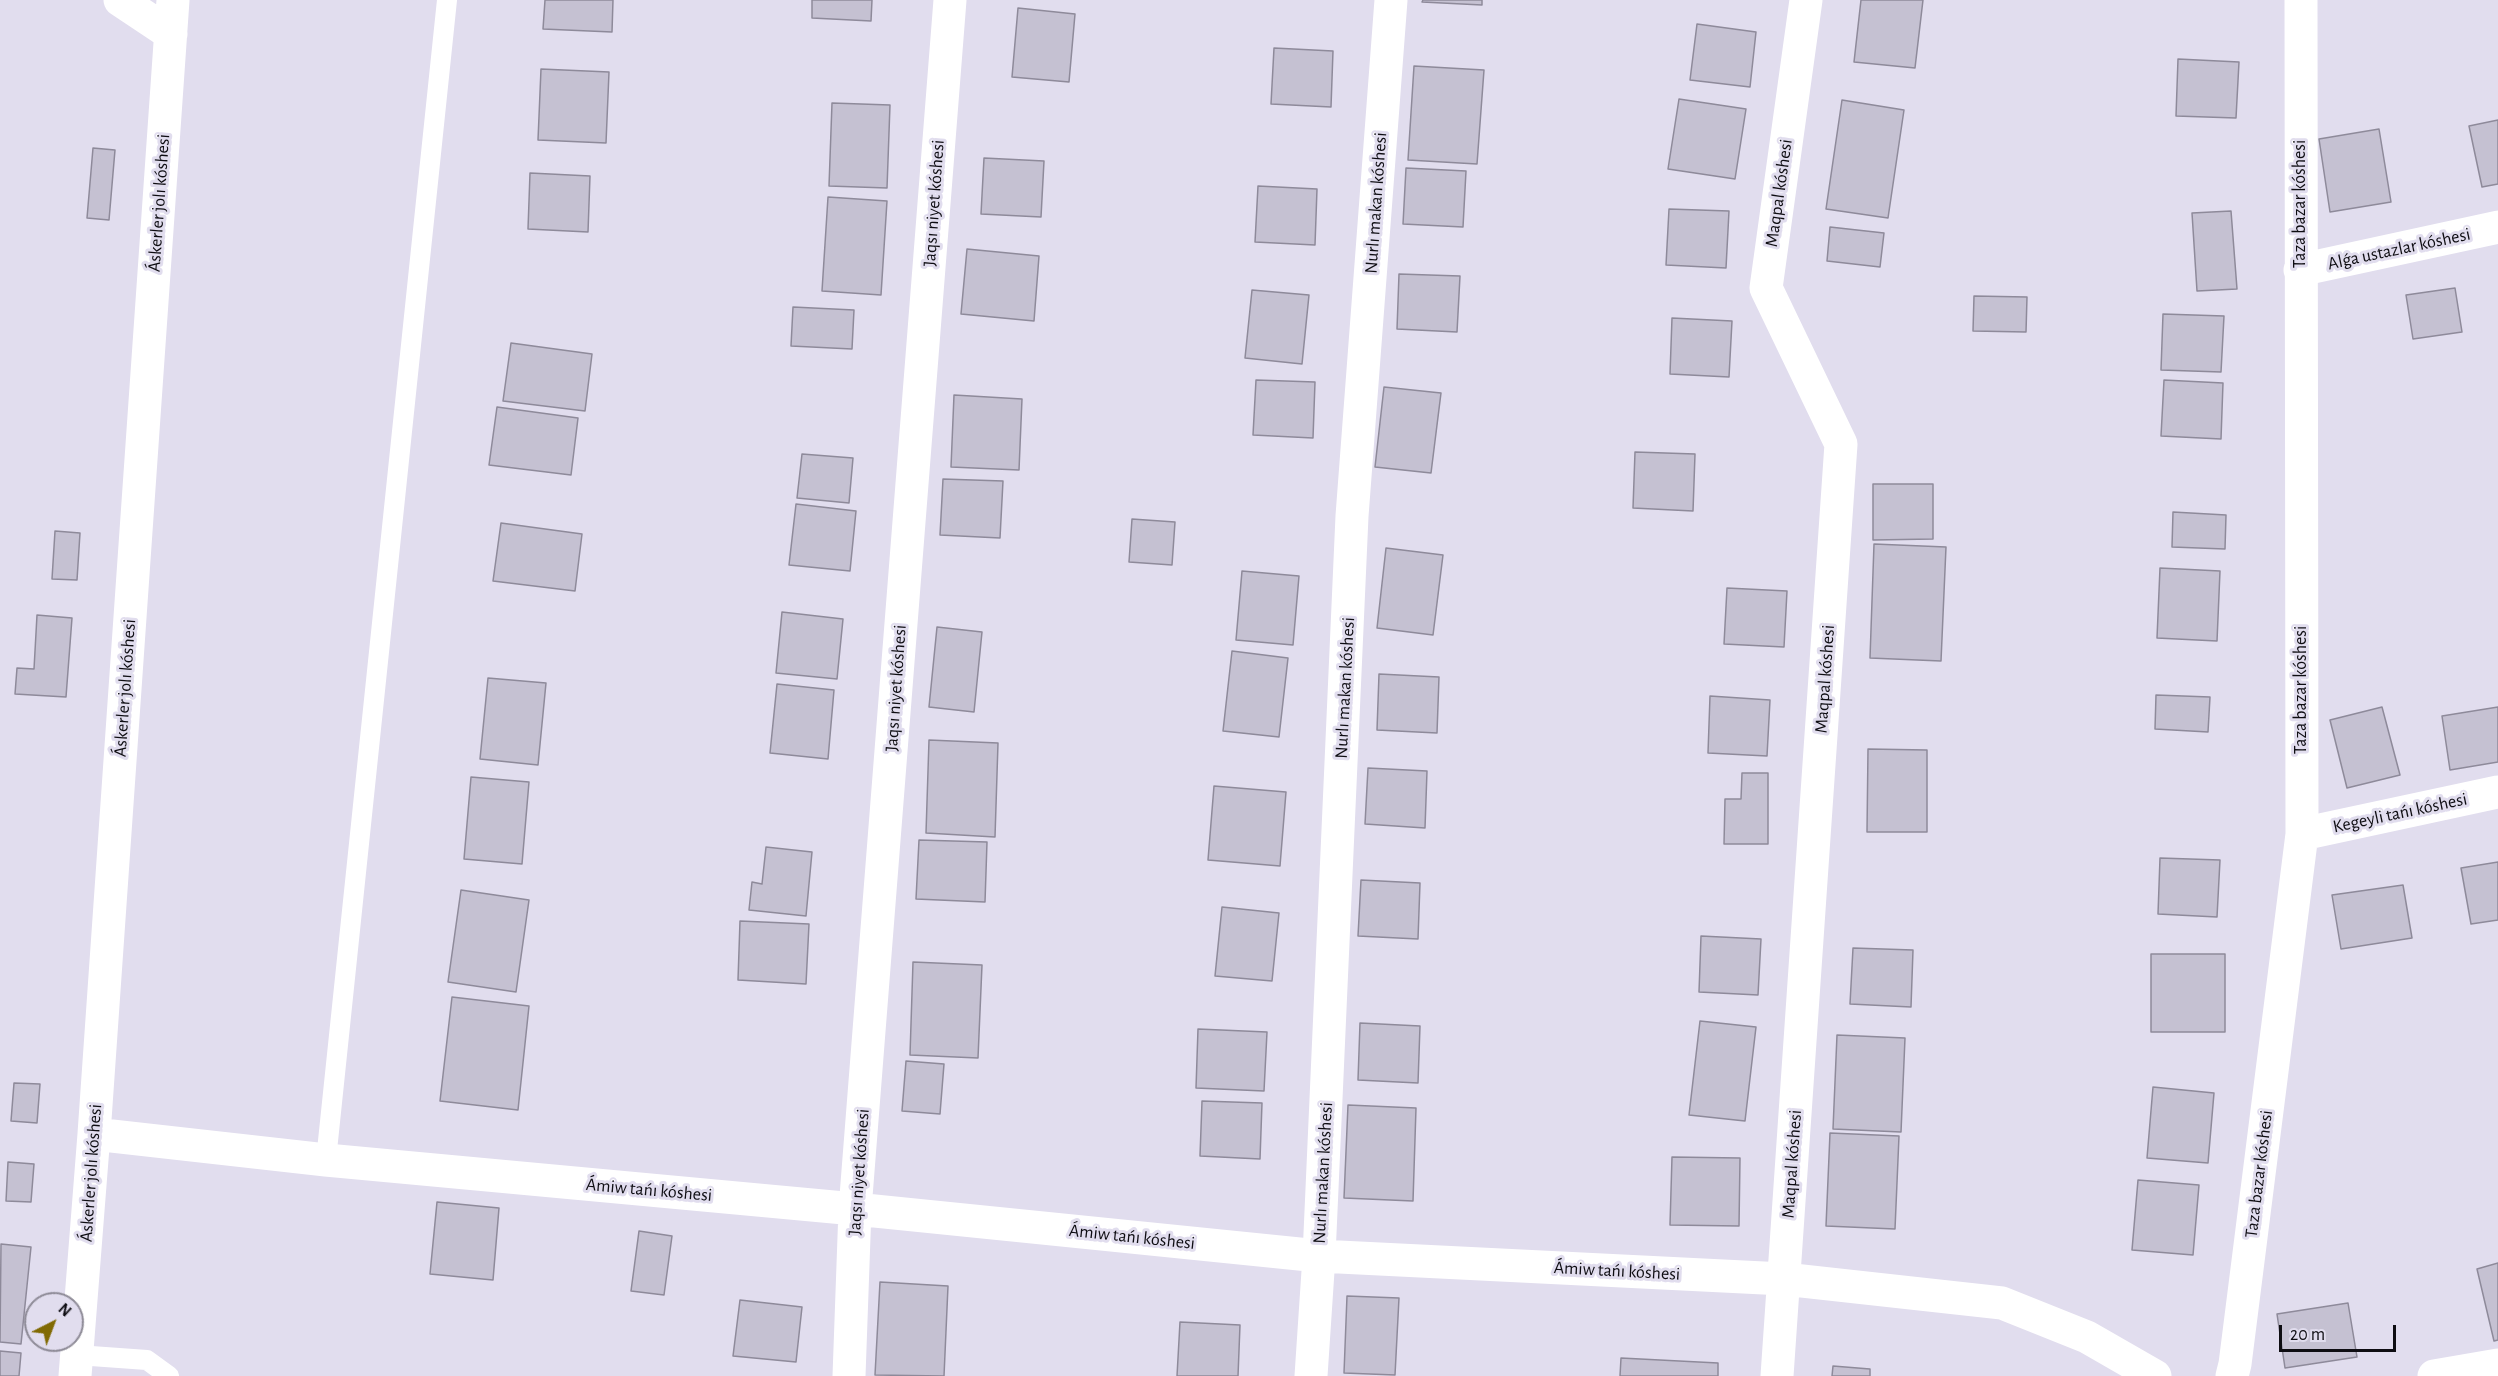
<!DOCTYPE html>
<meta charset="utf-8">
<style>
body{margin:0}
#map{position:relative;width:2498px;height:1376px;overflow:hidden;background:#e1ddee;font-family:"Alegreya Sans",sans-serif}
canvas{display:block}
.north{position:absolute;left:24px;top:1292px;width:60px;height:60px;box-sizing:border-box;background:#e1ddee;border:2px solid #8d8a96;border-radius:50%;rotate:42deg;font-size:16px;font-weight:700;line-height:24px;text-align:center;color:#0e0d12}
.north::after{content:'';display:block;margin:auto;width:21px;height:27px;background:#816a03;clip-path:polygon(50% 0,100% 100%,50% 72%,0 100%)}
.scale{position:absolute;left:2279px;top:1325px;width:117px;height:27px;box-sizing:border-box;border:3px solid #0e0d12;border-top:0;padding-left:8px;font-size:18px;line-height:21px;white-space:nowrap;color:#0e0d12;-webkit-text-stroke:4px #e1ddee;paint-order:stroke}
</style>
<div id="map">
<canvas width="2498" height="1376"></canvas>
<div class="north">N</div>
<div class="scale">20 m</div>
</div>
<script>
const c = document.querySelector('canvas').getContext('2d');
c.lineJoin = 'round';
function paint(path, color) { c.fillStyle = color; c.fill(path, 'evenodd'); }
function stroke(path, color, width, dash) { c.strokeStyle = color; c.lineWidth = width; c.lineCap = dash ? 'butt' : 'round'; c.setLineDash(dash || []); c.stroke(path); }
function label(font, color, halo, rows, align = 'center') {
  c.font = font + ' "Alegreya Sans",sans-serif'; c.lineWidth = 6; c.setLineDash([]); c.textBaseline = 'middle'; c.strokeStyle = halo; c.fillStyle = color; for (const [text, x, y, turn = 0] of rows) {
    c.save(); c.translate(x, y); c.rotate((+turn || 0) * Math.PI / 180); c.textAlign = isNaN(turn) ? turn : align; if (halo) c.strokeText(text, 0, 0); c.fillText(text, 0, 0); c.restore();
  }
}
const building = new Path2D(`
 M545,0h68l-1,32 -69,-3z
 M812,0h60l-1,21 -59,-3z
 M1423,0h59v5l-60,-3z
 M1861,0h62l-8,68 -61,-6z
 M1018,8l57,6 -6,68 -57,-5z
 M1697,24l59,8 -6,55 -60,-7z
 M1274,48l59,3 -2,56 -60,-3z
 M2178,59l61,3 -3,56 -60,-2z
 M1414,66l70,4 -7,94 -69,-4z
 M541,69l68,3 -3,71 -68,-3z
 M1679,99l67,10 -11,70 -67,-10z
 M1842,100l62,10 -16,108 -62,-9z
 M832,103l58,2 -3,83 -58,-2z
 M2498,120v64l-16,3 -13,-61z
 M2379,129l12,73 -61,10 -11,-73z
 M93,148l22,2 -6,70 -22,-2z
 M984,158l60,3 -3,56 -60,-3z
 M1406,168l60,3 -3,56 -60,-3z
 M530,173l60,3 -2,56 -60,-3z
 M1258,186l59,3 -2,56 -60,-3z
 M828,197l59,4 -6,94 -59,-4z
 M1669,209l60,2 -3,57 -60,-3z
 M2231,211l6,78 -40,2 -5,-78z
 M1830,227l54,6 -4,34 -53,-6z
 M967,249l72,7 -5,65 -73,-7z
 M1399,274l61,2 -3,56 -60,-3z
 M2455,288l7,44 -49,7 -7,-44z
 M1252,290l57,5 -7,69 -57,-6z
 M1974,296l53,1 -1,35 -53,-1z
 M793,307l61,3 -2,39 -61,-3z
 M2163,314l61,2 -3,56 -60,-2z
 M1672,318l60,3 -3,56 -59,-3z
 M511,343l81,11 -7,57 -82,-10z
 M1256,380l59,2 -2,56 -60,-3z
 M2164,380l59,3 -2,56 -60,-3z
 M1384,387l57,6 -10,80 -56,-6z
 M954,395l68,4 -3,71 -68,-3z
 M497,407l81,11 -7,57 -82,-10z
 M1635,452l60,2 -2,57 -60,-3z
 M802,454l51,4 -4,45 -52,-5z
 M943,479l60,2 -3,57 -60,-3z
 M1873,484h60v55l-60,1z
 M796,504l60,7 -6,60 -61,-6z
 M2173,512l53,3 -1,34 -53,-2z
 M1132,519l43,3 -3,43 -43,-3z
 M501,523l81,11 -7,57 -82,-10z
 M55,531l25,2 -3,47 -25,-1z
 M1874,544l72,3 -5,114 -71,-3z
 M1386,548l57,7 -10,80 -56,-7z
 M2160,568l60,3 -3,70 -60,-3z
 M1242,571l57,5 -6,69 -57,-5z
 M1727,588l60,3 -3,56 -60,-3z
 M782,612l61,7 -6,60 -61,-6z
 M37,615l35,3 -6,79 -51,-3 2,-26 17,1z
 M937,627l45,5 -8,80 -45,-5z
 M1232,651l56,7 -9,79 -56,-6z
 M1379,674l60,3 -2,56 -60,-3z
 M488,678l58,5 -8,82 -58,-6z
 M777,684l57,6 -6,69 -58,-6z
 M2156,695l54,2 -2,35 -53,-3z
 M1710,696l60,4 -3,56 -59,-3z
 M2382,707l18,68 -53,13 -17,-68z
 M2498,707v55l-48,8 -8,-54z
 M929,740l69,3 -3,94 -69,-4z
 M1868,749l59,1v82h-60z
 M1368,768l59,3 -2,57 -60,-4z
 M1742,773h26v71h-44l1,-45h16z
 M471,777l58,5 -7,82 -58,-5z
 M1214,786l72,6 -6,74 -72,-6z
 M919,840l68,2 -2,60 -69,-3z
 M766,847l46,5 -6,64 -57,-6 3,-28 10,2z
 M2160,858l60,2 -3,57 -59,-3z
 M2498,862v58l-27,4 -10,-56z
 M1361,880l59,3 -2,56 -60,-3z
 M2403,885l9,53 -71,11 -9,-54z
 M461,890l68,10 -13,92 -68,-10z
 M1222,907l57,6 -7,68 -57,-5z
 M740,921l69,3 -3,60 -68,-4z
 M1701,936l60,3 -3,56 -59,-3z
 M1853,948l60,2 -2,57 -61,-3z
 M2151,954h74v78h-74z
 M913,962l69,3 -4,93 -68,-3z
 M452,997l77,9 -11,104 -78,-9z
 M1700,1021l56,6 -11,94 -56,-6z
 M1360,1023l60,3 -2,57 -60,-3z
 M1198,1029l69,3 -3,59 -68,-3z
 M1837,1035l68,3 -4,94 -68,-3z
 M906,1061l38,3 -4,50 -38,-3z
 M14,1083l26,1 -3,39 -26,-2z
 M2153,1087l61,6 -6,70 -61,-5z
 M1202,1101l60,2 -2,56 -60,-3z
 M1348,1105l68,3 -3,93 -69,-3z
 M1830,1133l69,3 -4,93 -69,-3z
 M1672,1157l68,1 -1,68 -69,-1z
 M8,1162l26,2 -3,38 -25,-1z
 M2138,1180l61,5 -6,70 -61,-5z
 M437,1202l62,6 -6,72 -63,-6z
 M639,1231l33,5 -8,59 -33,-4z
 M1,1244l30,3 -10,97 -21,-2z
 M2498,1263v77l-4,1 -17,-72z
 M880,1282l68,4 -4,90 -69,-1z
 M1347,1296l52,2 -4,77 -51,-2z
 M740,1300l62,7 -6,55 -63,-6z
 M2348,1303l9,54 -72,11 -8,-54z
 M1180,1322l60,3 -2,51h-61z
 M0,1351l21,2 -2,23h-19z
 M1621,1358l97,5v13h-98z
 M1833,1366l37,3v7h-38z`);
paint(building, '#c5c1d2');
stroke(building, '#8e8a9a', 1.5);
stroke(new Path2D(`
 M326,1160l121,-1160
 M77,1355l70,5 22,16`), '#fff', 20);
stroke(new Path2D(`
 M120,0l51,34
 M2300,270l198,-43
 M2302,834l196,-42
 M94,1134l232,26 529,49 464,47 465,23 218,24 85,34 68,39
 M75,1376l19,-242 79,-1134
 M849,1376l6,-167 95,-1209
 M1311,1376l8,-120 33,-740 39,-516
 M1777,1376l64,-932 -75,-156 40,-288
 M2232,1376l3,-12 67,-530 -1,-834
 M2434,1376l64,-11`), '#fff', 33);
label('18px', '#0e0d12', '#e1ddee', [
 ["Maqpal kóshesi",1779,193,-82],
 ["Áskerler jolı kóshesi",159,203,-86],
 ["Jaqsı niyet kóshesi",934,203,-86],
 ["Nurlı makan kóshesi",1376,203,-86],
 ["Taza bazar kóshesi",2300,204,-90],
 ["Alǵa ustazlar kóshesi",2399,249,-12],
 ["Maqpal kóshesi",1825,679,-86],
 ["Áskerler jolı kóshesi",125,688,-86],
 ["Jaqsı niyet kóshesi",896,688,-86],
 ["Nurlı makan kóshesi",1345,688,-87],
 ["Taza bazar kóshesi",2301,690,-90],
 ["Kegeyli tańı kóshesi",2400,813,-12],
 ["Maqpal kóshesi",1792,1164,-86],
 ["Jaqsı niyet kóshesi",859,1172,-86],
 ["Áskerler jolı kóshesi",91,1173,-86],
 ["Nurlı makan kóshesi",1323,1173,-87],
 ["Taza bazar kóshesi",2259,1174,-83],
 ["Ámiw tańı kóshesi",649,1190,5],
 ["Ámiw tańı kóshesi",1132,1237,6],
 ["Ámiw tańı kóshesi",1617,1271,3]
]);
</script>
